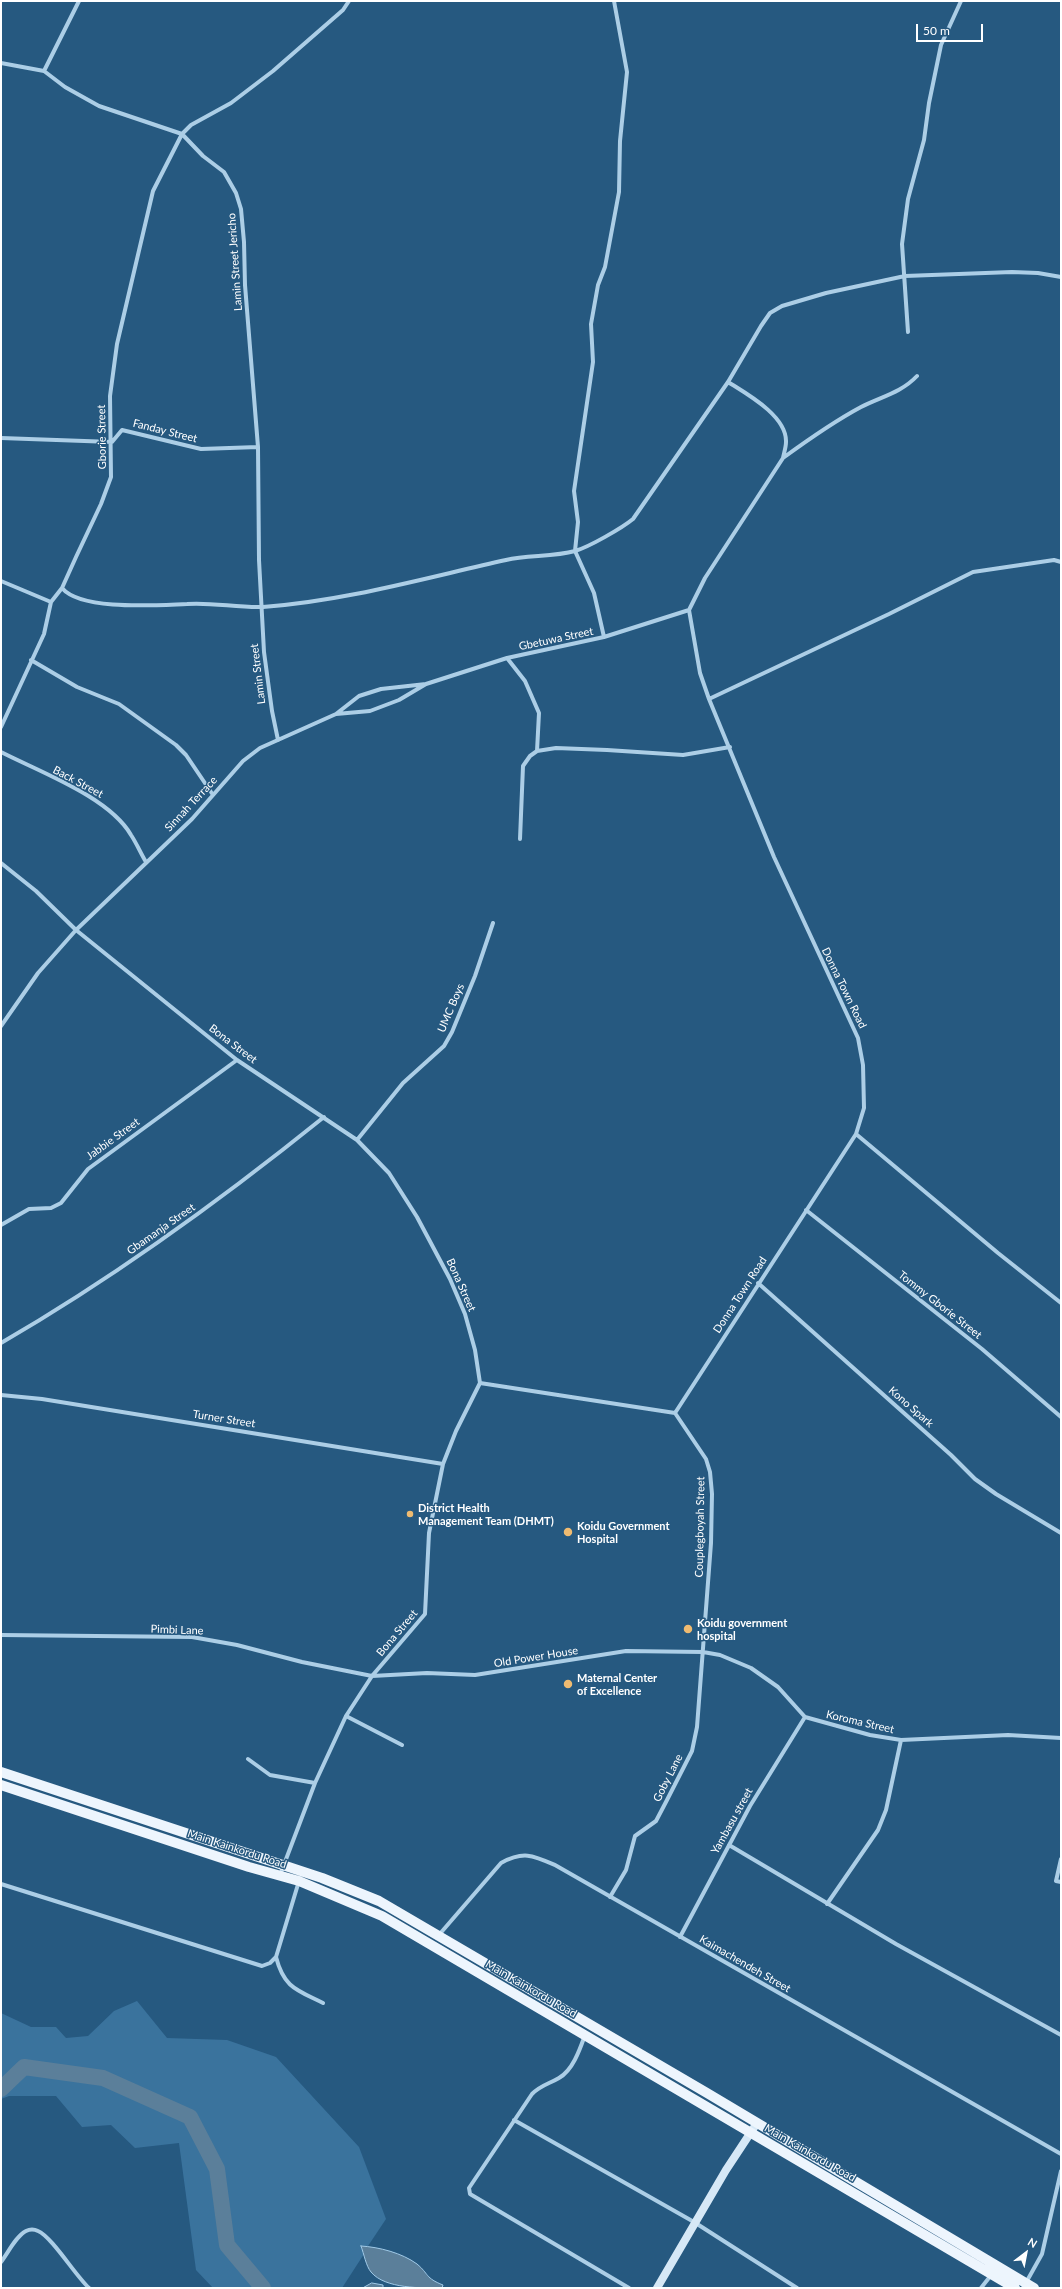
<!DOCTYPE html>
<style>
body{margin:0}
#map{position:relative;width:1062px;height:2289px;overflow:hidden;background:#265980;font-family:Lato,sans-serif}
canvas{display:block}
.frame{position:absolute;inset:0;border:2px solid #fff;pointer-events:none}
.north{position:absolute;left:1006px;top:2233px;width:40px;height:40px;-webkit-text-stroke:3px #265980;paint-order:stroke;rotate:32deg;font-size:11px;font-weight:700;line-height:16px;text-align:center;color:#fff}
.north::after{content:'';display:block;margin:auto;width:14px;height:18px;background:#fff;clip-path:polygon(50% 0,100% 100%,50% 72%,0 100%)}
.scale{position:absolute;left:916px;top:24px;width:67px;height:18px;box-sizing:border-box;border:2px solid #fff;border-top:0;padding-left:5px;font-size:12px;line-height:14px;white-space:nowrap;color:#fff;-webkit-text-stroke:3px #265980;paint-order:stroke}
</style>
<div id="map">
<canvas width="1062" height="2289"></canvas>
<div class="frame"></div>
<div class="north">N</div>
<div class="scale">50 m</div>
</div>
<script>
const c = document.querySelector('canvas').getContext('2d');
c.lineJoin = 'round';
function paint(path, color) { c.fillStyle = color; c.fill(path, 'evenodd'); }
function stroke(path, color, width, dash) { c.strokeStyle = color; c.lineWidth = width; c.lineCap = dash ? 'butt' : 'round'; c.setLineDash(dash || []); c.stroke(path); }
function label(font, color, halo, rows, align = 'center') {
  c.font = font + ' Lato,sans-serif'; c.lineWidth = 3; c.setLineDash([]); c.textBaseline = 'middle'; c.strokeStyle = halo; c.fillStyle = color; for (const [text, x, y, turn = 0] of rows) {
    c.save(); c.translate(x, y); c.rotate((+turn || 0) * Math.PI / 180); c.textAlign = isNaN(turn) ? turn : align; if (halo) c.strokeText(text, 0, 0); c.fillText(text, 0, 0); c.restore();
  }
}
paint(new Path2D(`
 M137,2001l30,37 60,2 49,17 83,90 27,72 -18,27h-7l3,8 -22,34h-129l-17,-18 -17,-127 -44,5 -24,-23 -29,2 -26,-31h-47l-8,3v-86l30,14h25l10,11 22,-2 26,-25z`), '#3a739d');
const water = new Path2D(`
 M361,2246c18,1 41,7 56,18 12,10 8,14 26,21l-1,3c-20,0 -57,1 -71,-16 -5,-6 -7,-18 -10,-26z
 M372,2283l11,2v3h-20z`);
paint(water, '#5b7f9a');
stroke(water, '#a1cae7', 1);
stroke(new Path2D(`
 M1,2089l23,-22 79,11 87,39 27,52 10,76 36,43`), '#5b7f9a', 16);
stroke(new Path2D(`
 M1,63l43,8 21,16 34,19 83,28 21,22 21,16 12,21 5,16 3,33 1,43 13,162 1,113 5,92 8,59 6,29
 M44,71l35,-70
 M908,332l-6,-88 6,-45 16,-59 5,-37 12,-58 20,-44
 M1,438l111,4 10,-12 79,19 57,-2
 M783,458c26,-19 50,-36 78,-51 19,-10 40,-14 56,-31
 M1,581l50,21
 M62,588c19,23 95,17 125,16 25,-2 50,4 76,3 82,-6 162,-29 243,-47 22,-5 47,-3 69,-9 14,-4 47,-23 58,-32l95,-137 33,-56 9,-13 12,-7 44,-13 79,-17 107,-4 26,1 23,4
 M689,610l16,-32 78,-120c1,-5 3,-11 3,-16 1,-26 -39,-48 -58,-60
 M604,637l-10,-44 -19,-42 3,-29 -4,-31 19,-129 -2,-38 7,-39 7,-18 14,-75 1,-51 7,-69 -13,-71
 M507,658l18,23 14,32 -2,38
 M31,660l46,27 42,17 57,41 10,10 27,40
 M709,699l180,-85 84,-42 81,-12 7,2
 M336,714l34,-3 29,-11 27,-16 81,-26 97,-21 85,-27
 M1,727l43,-93 7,-32 11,-14 14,-31 25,-53 10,-27 -1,-81 7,-52 36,-153 29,-57 9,-9 40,-22 42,-32 70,-61 6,-9
 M1,752c39,20 108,45 130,83 6,9 10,19 15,27
 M520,839l3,-73 7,-10 7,-5 19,-3 51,2 76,5 47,-8
 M1,863l35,28 40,39 161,130 120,80 32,33 28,44 33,62 15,35 10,36 5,33 -24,48 -13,33 -14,69 -4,81 -53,62 -26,40 -31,67 -35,92
 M1,1026l37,-53 38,-43 116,-111 51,-58 17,-13 76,-34 23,-18 22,-7 45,-5
 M856,1134l142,119 63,50
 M357,1140l46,-57 41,-37 8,-14 23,-56 18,-53
 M806,1210l176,139 79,68
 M1,1225l28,-16 22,-1 10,-5 27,-34 149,-109
 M758,1283l193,172 24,24 21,15 65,39
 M1,1343c114,-66 220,-143 323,-226
 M480,1383l195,30
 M1,1395l41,4 401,65
 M675,1413l181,-279 8,-26 -1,-43 -5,-27 -84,-181 -65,-158 -9,-26 -11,-63
 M1,1635l191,2 45,8 65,17 70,14 55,-3 48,2 151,-24 77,1 17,3 31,13 27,19 27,30 65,18 31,5 107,-5 53,3
 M346,1716l56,29
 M248,1759l22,16 45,8
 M729,1845l167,99 165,91
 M1061,1859l-5,22 5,1
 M1,1884l261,82 8,-3 6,-6 23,-76
 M610,1897l16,-27 9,-34 21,-15 11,-21 25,-49 5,-24 14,-184 1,-49 -2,-22 -4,-13 -31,-46
 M827,1904l51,-74 8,-20 15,-70
 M438,1936l63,-73c22,-12 31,-8 54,2l506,289
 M680,1937l70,-131 55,-89
 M276,1957c8,31 21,33 47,46
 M585,2035c-5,14 -12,35 -26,43 -10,6 -18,7 -27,16l-63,94 1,6 159,94
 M514,2120l180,102 103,66
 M1,2262c7,-9 15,-26 25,-31 4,-2 8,-2 12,0 14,6 37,44 51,57
 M981,2288l11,-14
 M1023,2288l19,-34 19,-83`), '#accee6', 4);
stroke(new Path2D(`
 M657,2288l69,-118 31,-47`), '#d6e8f6', 8);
stroke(new Path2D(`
 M1,1772l321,106 57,23 328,192 327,195
 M1,1785l248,82 50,14 83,35 633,372`), '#edf5fd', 10);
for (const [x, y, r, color] of [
 [410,1514,4,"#efbb71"],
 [568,1532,5,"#efbb71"],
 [688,1629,5,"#efbb71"],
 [568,1684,5,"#efbb71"]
]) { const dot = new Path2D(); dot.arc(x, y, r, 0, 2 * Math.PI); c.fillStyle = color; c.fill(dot); stroke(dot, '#265980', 1.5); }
label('11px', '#fff', '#265980', [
 ["Lamin Street Jericho",235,262,-94],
 ["Fanday Street",165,431,14],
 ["Gborie Street",102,437,-91],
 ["Gbetuwa Street",556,639,-12],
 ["Lamin Street",258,674,-97],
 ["Back Street",78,782,28],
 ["Sinnah Terrace",191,804,-47],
 ["Donna Town Road",844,988,64],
 ["UMC Boys",451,1008,-67],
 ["Bona Street",233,1044,37],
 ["Jabbie Street",113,1139,-36],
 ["Gbamanja Street",161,1229,-35],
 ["Bona Street",461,1285,66],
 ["Donna Town Road",740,1295,-57],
 ["Tommy Gborie Street",940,1305,38],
 ["Kono Spark",911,1407,41],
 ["Turner Street",224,1419,9],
 ["Couplegboyah Street",700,1527,-89],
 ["Pimbi Lane",177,1630,2],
 ["Bona Street",397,1633,-50],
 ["Old Power House",536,1657,-9],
 ["Koroma Street",860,1722,13],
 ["Goby Lane",668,1778,-63],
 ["Yambasu street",732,1821,-61],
 ["Main Kainkordu Road",237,1849,18],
 ["Kaimachendeh Street",745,1964,30],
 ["Main Kainkordu Road",531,1989,30],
 ["Main Kainkordu Road",810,2153,30]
]);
label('bold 11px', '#fff', '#265980', [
 ["District Health",418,1508],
 ["Management Team (DHMT)",418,1521],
 ["Koidu Government",577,1526],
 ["Hospital",577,1539],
 ["Koidu government",697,1623],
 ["hospital",697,1636],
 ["Maternal Center",577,1678],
 ["of Excellence",577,1691]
], 'left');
</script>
